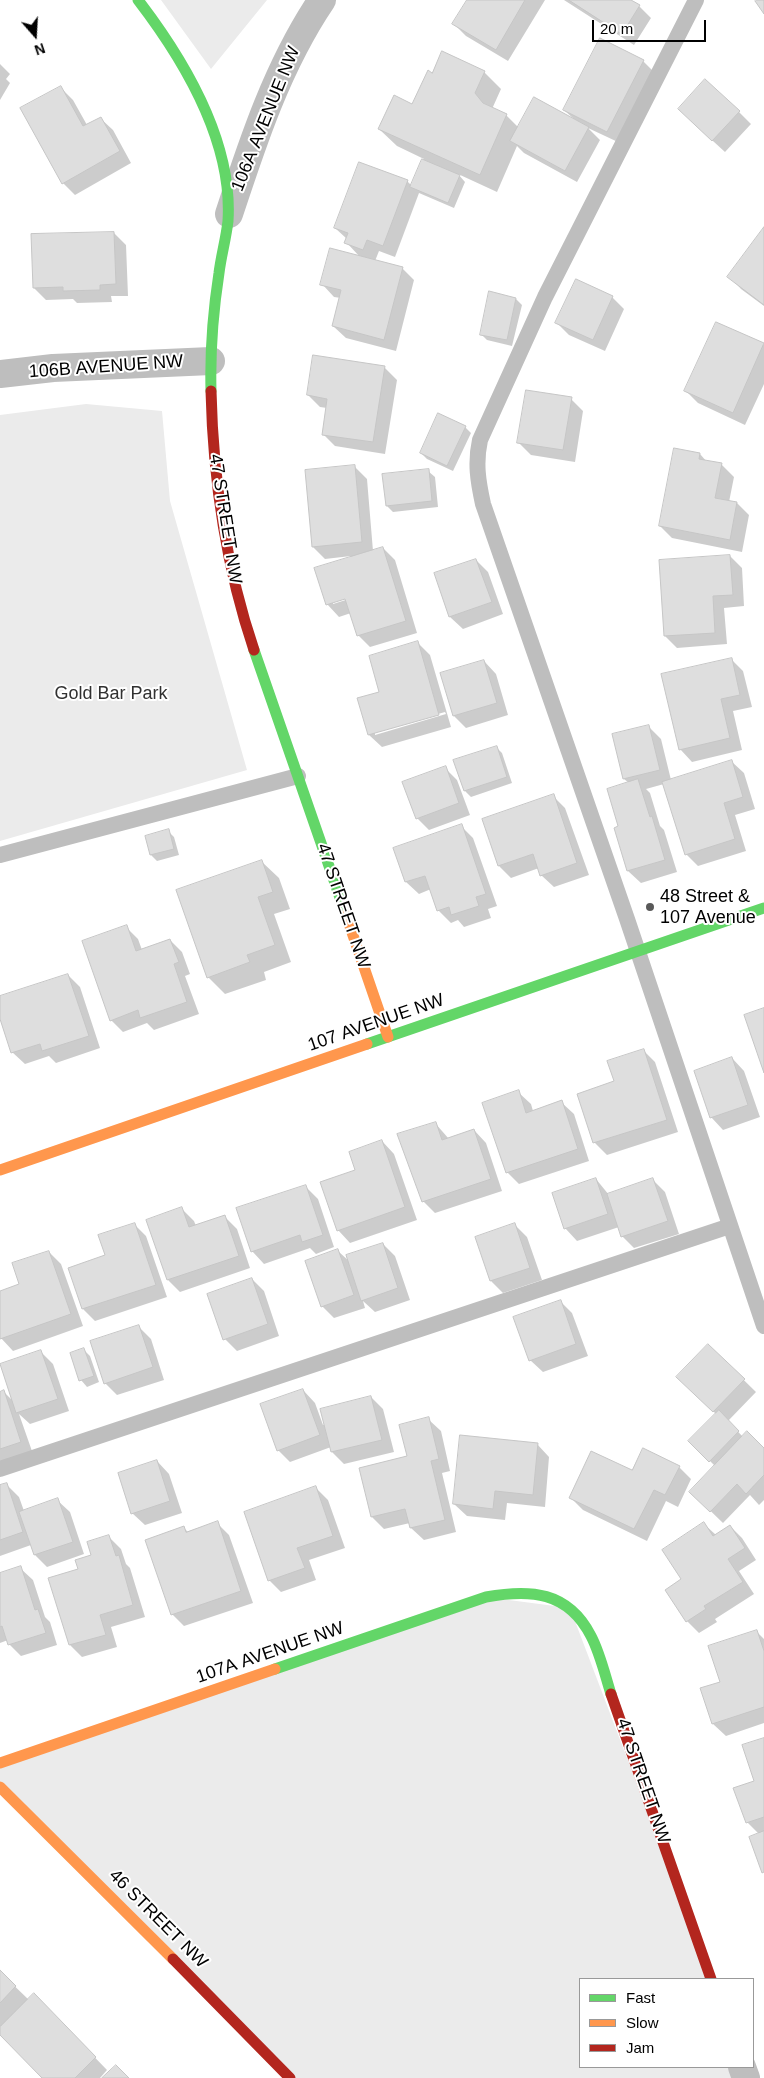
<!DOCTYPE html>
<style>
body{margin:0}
#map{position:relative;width:764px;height:2078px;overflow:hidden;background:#fff;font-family:Helvetica,sans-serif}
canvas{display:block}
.legend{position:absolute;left:579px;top:1978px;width:175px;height:90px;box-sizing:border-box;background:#fff;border:1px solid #999;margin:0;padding:6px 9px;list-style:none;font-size:15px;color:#000}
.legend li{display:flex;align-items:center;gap:10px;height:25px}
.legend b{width:25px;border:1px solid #999}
.north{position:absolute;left:10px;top:10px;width:50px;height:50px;-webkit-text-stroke:4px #fff;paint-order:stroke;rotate:161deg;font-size:14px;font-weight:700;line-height:20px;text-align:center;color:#000}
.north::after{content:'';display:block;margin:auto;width:18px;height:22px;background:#000;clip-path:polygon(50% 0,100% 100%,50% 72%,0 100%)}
.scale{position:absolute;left:592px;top:20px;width:114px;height:22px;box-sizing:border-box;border:2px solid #000;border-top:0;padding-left:6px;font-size:15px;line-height:18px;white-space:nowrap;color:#000;-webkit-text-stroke:4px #fff;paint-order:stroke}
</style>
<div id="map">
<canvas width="764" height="2078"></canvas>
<ul class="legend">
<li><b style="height:6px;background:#63d668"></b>Fast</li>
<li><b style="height:6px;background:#ff974d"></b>Slow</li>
<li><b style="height:6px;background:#b3261e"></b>Jam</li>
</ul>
<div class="north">N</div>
<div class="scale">20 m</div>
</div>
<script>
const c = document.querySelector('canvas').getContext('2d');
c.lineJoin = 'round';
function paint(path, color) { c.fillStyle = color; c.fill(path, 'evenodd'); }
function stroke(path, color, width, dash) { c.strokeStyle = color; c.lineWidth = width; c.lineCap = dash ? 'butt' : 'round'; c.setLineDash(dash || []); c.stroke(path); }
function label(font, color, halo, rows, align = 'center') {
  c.font = font + ' Helvetica,sans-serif'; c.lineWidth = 4; c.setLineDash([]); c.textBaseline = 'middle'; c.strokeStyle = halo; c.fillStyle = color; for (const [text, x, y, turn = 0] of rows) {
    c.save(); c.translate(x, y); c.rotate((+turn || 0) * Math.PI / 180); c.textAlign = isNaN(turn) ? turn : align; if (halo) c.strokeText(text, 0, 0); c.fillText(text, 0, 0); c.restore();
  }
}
paint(new Path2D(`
 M161,0h106l-56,69z
 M86,404l76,7 8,90 77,269 -247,71v-426z
 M486,1597l84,11 141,371h-131v88h162l4,11h-456l-290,-291v-24z`), '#ebebeb');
paint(new Path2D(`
 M468,0h77l-37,61 -42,-25 -12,-12z
 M564,0h65l10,6 12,12 -17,27z
 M643,61l12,12 -35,70 -32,-15 12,12 -23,42 -53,-29 -7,-7 -20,46 -39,-18 7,8 -11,26 -35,-15 -24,64 -16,-6 -4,10 27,7 12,12 -18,71 -50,-13 -13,-12 8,-28 -7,-1 -12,-13 38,-27 -14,-15 1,-3 -12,-11 72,-47 5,5 12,-27 -27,-13 -18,-17 34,-24 20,-31 51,-2 17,17 -9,20 14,6 13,13 56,-8 -11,-10z
 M0,64l10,10 -4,5 4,4 -10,17z
 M60,87l13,13 14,25 13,-7 13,12 18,33 -56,32 -12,-12z
 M739,112l12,12 -26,28 -34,-31z
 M764,229v77l-23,-17 -12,-13z
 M114,233l12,12 2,51h-17l1,6 -35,1 -4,-4 -27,1 -12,-12z
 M612,297l12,12 -19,42 -36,-16 -12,-12z
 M516,299l6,6 -10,41 -25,-6 -6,-6z
 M717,323l47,22v39l-19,41 -47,-22 -12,-12z
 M384,367l13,13 -12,74 -50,-8 -12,-12 4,-26 -7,-1 -12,-12z
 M571,399l12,12 -8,51 -44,-7 -12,-12z
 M465,427l6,6 -18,38 -26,-12 -6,-6z
 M700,454l7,8 14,2 13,13 -5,25 8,1 12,12 -7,37 -70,-14 -12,-12z
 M355,467l12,12 6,72 10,-3 12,12 22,73 -47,14 -12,-12 -7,-22 -12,4 -12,-13 24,-48 -26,3 -12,-12zM351,596l1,2 -19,6v-2z
 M428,471l7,6 3,30 -45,5 -6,-6z
 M730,556l12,12 2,38 -20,2 3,36 -50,4 -12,-12z
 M476,560l12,12 15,42 -40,15 -13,-12 -15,-43z
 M418,643l12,12 21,72 -69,20 -13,-12 -10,-36 22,-6zM445,712l1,2 -71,21v-3z
 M731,659l12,12 9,36 -19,4 9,39 -50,12 -12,-13z
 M484,661l12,13 12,41 -42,13 -12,-12z
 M649,727l12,12 10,41 60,-19 13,12 11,36 -20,6 11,36 -48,15 -12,-12 -22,-70 -18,5 4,4 10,33 4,4 13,42 -36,11 -13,-12 -9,-44 10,-44 -5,-4z
 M496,747l6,6 10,30 -41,14 -6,-6z
 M445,768l12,12 13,35 -41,15 -12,-12z
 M553,796l12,12 24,67 -35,12 -13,-12 -2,-7 -28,10 -12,-12 -16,-47z
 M461,826l12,12 24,68 -9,3 3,9 -27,9 -6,-7 -7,3 -12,-12 -8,-22 -12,5 -13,-12z
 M168,831l6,6 5,18 -22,6 -6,-6z
 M261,861l18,17 11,31 -16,5 17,48 -27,10 2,8 -41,14 -17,-17z
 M126,927l12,12 4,11 28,-10 12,12 8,22 -5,2 14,38 -45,16 -7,-7 -24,9 -12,-12z
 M68,975l12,12 20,61 -44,15 -7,-7 -24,8 -13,-12 -12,-38v-17z
 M643,1050l12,12 23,70 -71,23 -12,-12 -16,-49 37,-12z
 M732,1058l12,13 16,46 -37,13 -12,-13z
 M518,1092l13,12 2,7 28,-9 13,12 15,47 -70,23 -12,-12z
 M435,1123l14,16 25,-9 12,13 16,48 -67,22 -12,-12z
 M382,1141l12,13 23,66 -67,23 -12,-13z
 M596,1179l13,16 44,-15 12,12 14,42 -45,14 -12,-12 -3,-9 -42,14 -12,-13z
 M305,1186l13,13 16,48 -18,7 -6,-6 -46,16 -12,-13z
 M182,1209l12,12 2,5 28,-10 13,13 13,39 -70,24 -12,-12z
 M134,1224l12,12 21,61 -72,24 -12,-12 -13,-40 37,-13z
 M515,1225l12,12 15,43 -39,13 -12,-12z
 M383,1244l12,12 15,44 -35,12 -12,-11 2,7 -31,10 -12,-12 16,-55 12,11z
 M49,1252l12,12 22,62 -70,25 -13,-14v-45l21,-8z
 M252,1279l12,12 15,45 -42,15 -12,-12z
 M560,1301l12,12 16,43 -45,16 -13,-12z
 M139,1327l12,12 13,41 -47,15 -12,-12z
 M708,1345l48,47 -28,29 15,16 21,13v50l-5,5 -9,-10 -27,28 -32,-31 24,-26 -25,-25 26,-27 -38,-37z
 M84,1350l6,6 9,26 -12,5 -6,-7 -10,-27z
 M41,1352l12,12 16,47 -39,13 -11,-10 14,40 -33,11v-72l4,-1 10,10z
 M303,1390l12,13 8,22 48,-28 12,12 11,43 -50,12 -12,-12 -1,-5 -41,15 -12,-12z
 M428,1419l13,12 9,40 -8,2 14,59 -32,8 -13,-12 -1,-5 -26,6 -12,-12 36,-60z
 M537,1444l12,13 -4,50 -38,-4 -2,17 -38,-4 -13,-12z
 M157,1461l12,13 13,39 -37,12 -13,-12z
 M679,1467l12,12 -13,28 -12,-6 -19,40 -64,-31 -12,-12 61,-26z
 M6,1484l13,13 5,14 33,-11 13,12 14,42 -37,13 -12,-12 -4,-10 -31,11v-69z
 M316,1488l12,12 17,48 -36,12 7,20 -35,12 -12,-12z
 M217,1523l12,12 24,68 -69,23 -12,-12 12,-86 5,5z
 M704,1524l12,11 14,-9 12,12 14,22 -17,11 15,23 -39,25 2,3 -18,11 -12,-12 -4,-41z
 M109,1537l12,12 5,15 4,4 15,49 -34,10 6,20 -35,10 -12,-12 9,-75z
 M20,1568l13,12 12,37 5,5 7,23 -36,11 -12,-12 -1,-4 -8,3v-68z
 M757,1632l7,7v84l-38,13 -13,-12 -11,-35 19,-7z
 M764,1740v133l-5,-39 -12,-12z
 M0,1972l29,28 17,7 61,63 -7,8h-57l-43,-45z`), '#0003');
const building = new Path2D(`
 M467,0h58l-29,50 -44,-26z
 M569,0h62l9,5 -18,29z
 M756,0h8v14l-9,-13z
 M600,38l44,22 -37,72 -44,-22z
 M442,51l43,20 -10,22 8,10 24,11 -27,61 -102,-46 16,-34 18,9 16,-34 4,3z
 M705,79l35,32 -28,30 -34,-32z
 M61,86l22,40 18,-9 19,34 -58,33 -42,-76z
 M534,97l55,30 -24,44 -55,-30z
 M422,159l38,16 -12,28 -38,-16z
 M359,162l49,18 -25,66 -16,-6 -4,10 -19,-7 4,-10 -14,-5z
 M764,227v78l-37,-28z
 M114,232l2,52 -16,1v5l-37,1v-4l-30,1 -2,-54z
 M330,248l73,19 -19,73 -52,-14 9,-36 -21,-5z
 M576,279l37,17 -20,44 -38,-17z
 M489,291l27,7 -9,42 -27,-5z
 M716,322l48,21 -31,70 -49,-22z
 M313,355l72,11 -12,76 -51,-7 5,-36 -20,-4z
 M526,390l46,7 -9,53 -46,-7z
 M438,413l28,13 -19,40 -27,-13z
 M674,448l26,5 -1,6 23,4 -7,35 22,4 -7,38 -71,-14z
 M355,465l7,77 -50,5 -7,-77z
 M429,469l3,32 -46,5 -4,-32z
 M383,547l23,74 -49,15 -12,-37 -19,6 -12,-37z
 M730,555l3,40 -20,1 2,37 -51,3 -5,-76z
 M476,559l16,43 -43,15 -15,-44z
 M418,641l21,74 -71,20 -11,-37 22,-6 -10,-36z
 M732,658l8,37 -19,4 9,39 -51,12 -18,-76z
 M484,660l13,43 -44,13 -13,-43z
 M649,725l11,45 -37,9 -11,-45z
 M497,746l10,31 -43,14 -11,-31z
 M732,760l11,37 -19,6 11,36 -50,16 -23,-73z
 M446,766l13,37 -43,16 -14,-37z
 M638,779l12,38 2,-1 13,44 -38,11 -13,-43 4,-2 -11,-37z
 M554,794l23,69 -37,13 -7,-22 -35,12 -16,-47z
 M462,824l24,70 -10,3 3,9 -28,9 -2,-8 -12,4 -12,-35 -20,6 -12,-34z
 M169,829l5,20 -24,6 -5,-19z
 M262,860l11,32 -15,5 17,48 -28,10 3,7 -43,16 -31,-88z
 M127,925l9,26 34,-12 9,23 -5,2 13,38 -47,16 -2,-8 -28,11 -28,-80z
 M68,974l21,62 -47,15 -2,-7 -29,9 -11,-34v-23z
 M764,1008v65l-20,-58z
 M644,1049l23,71 -74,23 -16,-49 37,-13 -7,-20z
 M732,1057l16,48 -38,13 -16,-47z
 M519,1090l7,23 36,-13 16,49 -72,24 -24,-70z
 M436,1122l6,18 32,-11 17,50 -69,23 -25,-68z
 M382,1140l23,67 -68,24 -17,-49 35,-12 -6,-18z
 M596,1178l12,36 -44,15 -12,-36z
 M653,1178l15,43 -47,16 -14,-43z
 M306,1185l17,50 -21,7 -2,-7 -49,17 -15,-44z
 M182,1207l7,20 36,-12 14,41 -72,24 -21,-60z
 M135,1223l21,62 -74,24 -14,-41 37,-13 -7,-20z
 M515,1223l15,45 -40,13 -15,-44z
 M383,1243l15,45 -37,13 -15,-46z
 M338,1249l16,46 -33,12 -16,-46z
 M49,1251l22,63 -71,25v-48l19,-7 -7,-21z
 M252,1278l16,46 -45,16 -16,-46z
 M561,1300l15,44 -47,17 -16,-44z
 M139,1325l14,42 -49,17 -14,-43z
 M708,1344l37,35 -32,33 -37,-35z
 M84,1348l10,28 -15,5 -9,-28z
 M41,1350l17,49 -42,14 -16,-49z
 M303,1389l17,46 -43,16 -17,-47z
 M4,1390l17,52 -21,7v-57z
 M371,1396l11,44 -51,12 -11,-43z
 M719,1410l20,21 -30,31 -21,-21z
 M429,1417l10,42 -8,2 14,59 -35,8 -5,-19 -34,8 -12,-49 48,-12 -8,-31z
 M747,1431l17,17v27l-18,19 -9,-10 -27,28 -21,-20z
 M460,1435l78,8 -5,52 -38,-4 -2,18 -40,-5z
 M643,1448l37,18 -15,29 -11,-5 -20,39 -65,-31 22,-47 41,19z
 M157,1460l13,41 -39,13 -13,-41z
 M7,1483l16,49 -23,8v-55z
 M316,1486l17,50 -36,12 8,20 -37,13 -24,-69z
 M58,1498l15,44 -39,13 -15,-43z
 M218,1521l23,70 -70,24 -26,-75 39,-14 2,6z
 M704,1522l9,14 17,-11 15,23 -17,11 15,23 -39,24 2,3 -20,13 -21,-32 16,-11 -19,-29z
 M109,1535l7,21 3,-1 14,50 -33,10 6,20 -37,10 -21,-67 30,-9 -3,-9 16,-5 -4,-13z
 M21,1566l14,44 3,-1 8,24 -38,12 -6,-19 -2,1v-54z
 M757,1630l7,21v56l-52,17 -12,-36 20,-6 -12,-36z
 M764,1738v79l-18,6 -13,-35 21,-7 -12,-36z
 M764,1831v41l-2,1 -13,-36z
 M0,1970l16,16 -16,17z
 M34,1993l62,64 -21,21h-33l-42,-43v-8z
 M116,2065l13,13h-27z`);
paint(building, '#dedede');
stroke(building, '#c6c6c6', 1);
stroke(new Path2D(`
 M696,0l-151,297 -65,143c-5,23 -2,41 3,64l144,415 137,407
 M0,855l298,-79
 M0,1469l730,-243`), '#bebebe', 16);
stroke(new Path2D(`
 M229,214c24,-73 49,-149 93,-214
 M0,374l53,-6 158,-7
 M742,2067l4,11`), '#bebebe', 28);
stroke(new Path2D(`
 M138,0c46,60 95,142 90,221 -2,18 -7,35 -9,52 -6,39 -9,79 -8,118
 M254,650l92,265
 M367,1044l397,-136
 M275,1669l211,-72c44,-8 82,-6 105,39 9,17 14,39 20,58`), '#63d668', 11);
stroke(new Path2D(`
 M346,915l42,122
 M0,1170l367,-126
 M0,1763l275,-94
 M0,1787l173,172`), '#ff974d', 11);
stroke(new Path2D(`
 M211,391c2,88 15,176 43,259
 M611,1694l100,285
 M173,1959l117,119`), '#b3261e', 11);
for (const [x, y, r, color] of [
 [650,907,5,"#595959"]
]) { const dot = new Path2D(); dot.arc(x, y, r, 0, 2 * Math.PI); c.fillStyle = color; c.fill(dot); stroke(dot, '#fff', 2); }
label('18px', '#000', '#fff', [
 ["106A AVENUE NW",266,119,-68],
 ["106B AVENUE NW",106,367,-4],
 ["47 STREET NW",225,519,81],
 ["47 STREET NW",343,906,71],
 ["107 AVENUE NW",376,1023,-19],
 ["107A AVENUE NW",270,1653,-19],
 ["47 STREET NW",643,1781,71],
 ["46 STREET NW",158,1919,45]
]);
label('18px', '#313131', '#fff', [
 ["Gold Bar Park",111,694]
]);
label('18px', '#000', '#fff', [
 ["48 Street &",660,897],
 ["107 Avenue",660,918]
], 'left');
</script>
